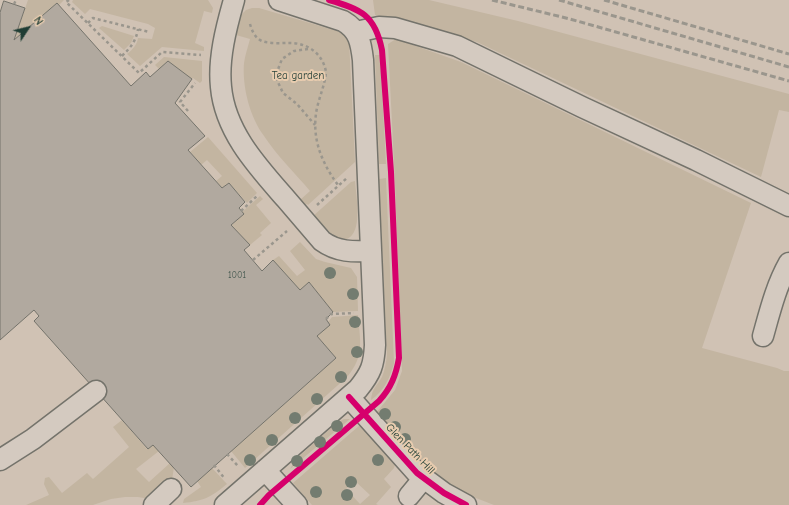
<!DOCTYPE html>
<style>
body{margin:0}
#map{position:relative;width:789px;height:505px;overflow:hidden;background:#d0c2b4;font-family:"Comic Neue",sans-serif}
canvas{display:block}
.north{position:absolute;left:8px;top:8px;width:40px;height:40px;-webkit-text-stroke:3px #e8ccaf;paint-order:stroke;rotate:55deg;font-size:11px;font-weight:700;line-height:16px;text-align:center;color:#1f3d34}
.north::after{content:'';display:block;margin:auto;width:14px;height:18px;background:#1f3d34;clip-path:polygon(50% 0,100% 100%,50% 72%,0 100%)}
</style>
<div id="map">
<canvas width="789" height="505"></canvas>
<div class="north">N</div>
</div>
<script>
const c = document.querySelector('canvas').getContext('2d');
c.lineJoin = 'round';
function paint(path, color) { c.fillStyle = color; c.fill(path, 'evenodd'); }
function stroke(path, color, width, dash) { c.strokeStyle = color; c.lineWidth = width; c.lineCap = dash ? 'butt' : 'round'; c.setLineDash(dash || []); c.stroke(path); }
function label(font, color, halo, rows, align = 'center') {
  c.font = font + ' "Comic Neue",sans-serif'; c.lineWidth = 4; c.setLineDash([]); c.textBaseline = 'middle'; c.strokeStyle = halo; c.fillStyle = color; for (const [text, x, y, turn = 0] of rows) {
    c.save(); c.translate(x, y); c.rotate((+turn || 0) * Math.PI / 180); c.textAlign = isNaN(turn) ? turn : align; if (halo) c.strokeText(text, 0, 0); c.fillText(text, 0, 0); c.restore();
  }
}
paint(new Path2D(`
 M28,0h36l-5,5 -2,-2 -43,37z
 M73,0h135l5,8 -1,5 -8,-2 -9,32 9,4v4l-42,-4 -22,19 -13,-12c6,-5 10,-9 11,-16l14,1 3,-11 -7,-4 -58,-15 -5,5 -13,-12z
 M373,0h56l89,21 271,73v18l-10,-2 -18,67 -284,-135 -102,-27z
 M252,8h7l78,23 8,4 4,5 6,122 -47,43 -1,-1 -4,3 -3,-7 10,-9c-15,-18 -33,-35 -46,-55 -14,-19 -22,-49 -20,-73 1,-8 4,-16 6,-24l-14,-4 -1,-3h2l3,-13h-3l9,-9z
 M102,26l32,10 -3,7 -7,7 -25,-22z
 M396,39l65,23 290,141 -49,145 75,20 7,3h5v134h-295l-31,-12 -38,-26 -49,-54 19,-23 7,-19 -7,-189 -7,-138z
 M375,55h5l6,109h-7z
 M164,57l38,4v20l-2,2 -7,-5 -1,1 -24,-18 -9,8 -4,-4z
 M208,137l49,56 -10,10 -18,-20 -7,5 -6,-7 6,-5 -15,-16 -6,5 -11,-13z
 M386,178l8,185c-4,15 -10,28 -23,37 1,-12 6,-14 11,-23 3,-7 4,-15 5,-22l-8,-176z
 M355,181c1,15 10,58 -13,59 -3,0 -8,-2 -12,-3l2,-2 -9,-10 -3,2 -8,-10 39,-35z
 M260,196l3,3 -7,6 15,18 -11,10 2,2 -12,10 -19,-20 13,-11 -2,-2z
 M300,242l16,17 9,3 26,6 6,9 1,34 -25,1 -24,-30 -9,8 -27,-30 6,-4 18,20 8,-6 -15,-19z
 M358,315c2,26 7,41 -11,62l-102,91 -14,-17 105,-93 -19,-22 15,-19z
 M344,419h6l-60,50 6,-10 42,-37z
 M122,420l25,29 6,-4 6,6 -23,18 13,13 21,-19 4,4 -2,13 -22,19 -12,-2h-13l-14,2 -18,6h-67l23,-10 -5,-11 1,-6 4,-1 13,16 25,-20 6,6 36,-32 -16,-20z
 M360,425l35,40 -1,3 -10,11 7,8 -15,17 2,1h-66l-19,-22zM355,481l15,14 -10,9 -14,-15z
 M212,468l15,16c-16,13 -23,17 -44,19l1,-4 17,-12 -4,-6z`), '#c3b5a1');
const building = new Path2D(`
 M4,1l21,7 -11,32 43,-37 74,83 15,-14 4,5 18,-16 24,18 -17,24 30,33 -17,14 34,38 7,-5 16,19 -6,6 5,6 -13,11 19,20 -6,5 18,21 11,-11 27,30 9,-8 24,30 -7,7 4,6 -13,11 19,22 -145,129 -38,-42 -5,4 -114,-128 5,-5 -5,-6 -34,30v-327z`);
paint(building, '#b1a99f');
stroke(building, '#74736b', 1);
const minor = new Path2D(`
 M234,0c-8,28 -16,59 -13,87 4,45 37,80 65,112 12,14 24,28 36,42 15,11 31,11 49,10
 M356,32l23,-5 16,1 62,18 125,61 114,53 93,46
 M763,336c7,-25 13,-50 26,-73
 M349,397l68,76 27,20 22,12
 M0,460l33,-21 63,-48
 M265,470l32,35
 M409,496l14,-17
 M154,505l17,-16
 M225,505l133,-116c13,-16 16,-24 17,-44l-12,-285c-2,-17 -4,-30 -20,-39l-64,-21`);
stroke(minor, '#74736b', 23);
stroke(new Path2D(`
 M69,0l-3,2 73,71 23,-21 39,3
 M14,4l2,-4
 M88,23l5,-5 56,14
 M250,24c2,7 5,14 12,17 8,3 19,2 28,2 18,0 33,11 36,29 -1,12 -6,23 -9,36 -6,29 4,54 21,77
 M308,49l-14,2 -12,8 -5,13v8l6,13 14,11 18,21
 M122,56c9,-9 14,-15 16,-27
 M188,111l-8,-9 15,-19
 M317,205l30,-27
 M241,211l16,-15
 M253,260l34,-29
 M326,319l5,-5 23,-1
 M227,454l11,12
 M214,465l11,14`), '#9a968d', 2.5, [3, 3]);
stroke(minor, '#d4cac0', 20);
stroke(new Path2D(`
 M492,0l78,19 219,62
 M559,0l230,67
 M604,0l185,54`), '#9a968d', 3, [6, 3]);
stroke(new Path2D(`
 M349,397l68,76 27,20 22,12
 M260,505l9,-10 110,-94c12,-13 17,-26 20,-43l-8,-186 -9,-122c-7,-35 -21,-41 -53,-50`), '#d6006c', 6);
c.fillStyle = '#737c70';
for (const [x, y] of [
 [330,273],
 [353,294],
 [355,322],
 [357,352],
 [341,377],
 [317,399],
 [385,414],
 [295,418],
 [337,426],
 [395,427],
 [405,439],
 [272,440],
 [320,442],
 [250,460],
 [378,460],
 [297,461],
 [351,482],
 [316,492],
 [347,495]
]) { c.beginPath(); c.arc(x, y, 6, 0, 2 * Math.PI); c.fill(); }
label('9px', '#44584f', null, [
 ["1001",237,275]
]);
label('11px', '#274239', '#e8ccaf', [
 ["Tea garden",298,76]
]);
label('11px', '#1f3d34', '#e8ccaf', [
 ["Glen Path Hill",410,449,46]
]);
</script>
